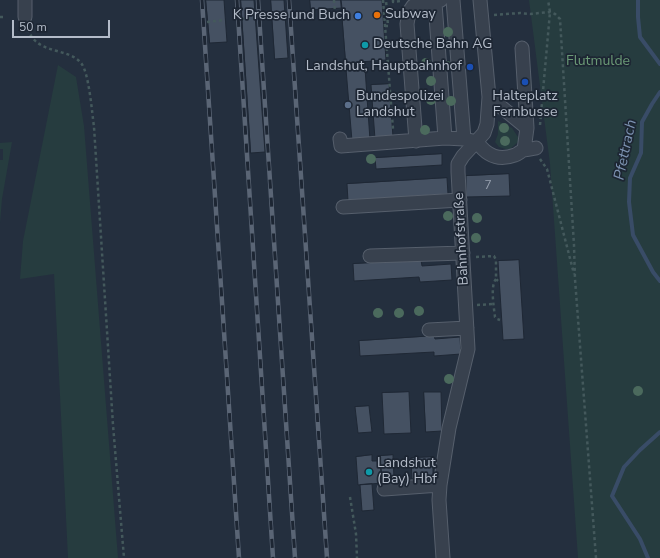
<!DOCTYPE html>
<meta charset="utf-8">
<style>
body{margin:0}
#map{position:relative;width:660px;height:558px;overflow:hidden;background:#242f3e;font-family:"Nunito Sans",sans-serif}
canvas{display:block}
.scale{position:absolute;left:12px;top:20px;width:98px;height:18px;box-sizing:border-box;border:2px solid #b4bcc9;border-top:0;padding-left:5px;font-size:12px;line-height:14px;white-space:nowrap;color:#b4bcc9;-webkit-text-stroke:3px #1d2633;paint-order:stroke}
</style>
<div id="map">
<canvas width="660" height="558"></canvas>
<div class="scale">50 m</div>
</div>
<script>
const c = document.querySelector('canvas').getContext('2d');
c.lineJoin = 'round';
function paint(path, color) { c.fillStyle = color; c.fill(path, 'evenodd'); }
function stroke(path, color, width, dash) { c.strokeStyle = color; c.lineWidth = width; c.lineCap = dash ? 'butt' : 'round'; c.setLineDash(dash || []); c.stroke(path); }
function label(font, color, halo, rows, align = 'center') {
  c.font = font + ' "Nunito Sans",sans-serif'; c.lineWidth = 3.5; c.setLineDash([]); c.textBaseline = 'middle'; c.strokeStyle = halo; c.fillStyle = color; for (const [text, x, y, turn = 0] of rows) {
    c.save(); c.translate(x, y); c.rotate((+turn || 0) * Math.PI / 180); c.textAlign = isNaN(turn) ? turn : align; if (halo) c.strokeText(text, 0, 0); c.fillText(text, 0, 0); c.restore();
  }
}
paint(new Path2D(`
 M529,0h131v558h-82l-28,-394z
 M58,65l18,12 8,49 34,432h-50l-14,-284 -34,5 3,-38z
 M498,121l14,7 6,9v5l-9,8 -10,-3 -4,-5 3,-8z
 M12,142l-10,57 -2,24v-63h3v-11h-3v-6z`), '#263c3f');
stroke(new Path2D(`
 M638,0v17l2,20 20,27
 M660,92l-8,12 -10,18 -1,31 -11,25 -1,24 4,33 20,37 7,9
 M648,558l-8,-19 -28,-43 12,-29 16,-17 20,-18`), '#394c67', 4);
const building = new Path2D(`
 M206,0h18l3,42 -17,1z
 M241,0h13l11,152 -14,1z
 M271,0h13l4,58 -13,1z
 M310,0h31l1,8 -31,2z
 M341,0h41l4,60 -40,3z
 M365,68l5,72 -18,1 -6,-72z
 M389,84l4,53 -18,2 -4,-54z
 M442,154v11l-66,4 -1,-11z
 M509,174l1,22 -44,1v-21z
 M447,178l1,16 -100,7 -1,-17z
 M421,260l1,6 29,-2 1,16 -32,2 -1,-5 -65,4 -1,-17z
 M519,260l5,79 -21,1 -5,-79z
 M434,336l1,3 25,-2 1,17 -27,2v-4l-74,4 -1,-15z
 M409,392l2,41 -27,1 -2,-41z
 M424,392h17l1,39 -16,1z
 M369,406l3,26 -14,1 -3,-26z
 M372,455v6h8l2,22 -24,2 -2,-28z
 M393,455l1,24 -12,1 -2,-24z
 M433,457v21l-21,1 -1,-21z
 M372,484l2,26 -12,1 -2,-26z`);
paint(building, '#455162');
stroke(building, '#1f2835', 1);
const minor = new Path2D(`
 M25,0v17
 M453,0l11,139
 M435,3l10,135
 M522,48l5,80 -3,22
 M489,97l38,31
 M340,139l1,7 104,-8 19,1 13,3
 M416,141l-9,-117 2,-12 4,-6 22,-3 6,-3
 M477,142c10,14 22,19 38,13 3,-1 6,-4 9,-5 3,-1 8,-1 12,-2
 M343,207l117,-7
 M370,256l93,-3
 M429,330l38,-2
 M384,489l56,-4
 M443,558l-4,-58 1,-15 9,-57 19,-79 -10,-177v-8l5,-8 21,-23 3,-9 2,-27 -9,-97`);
stroke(minor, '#565f6c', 15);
stroke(new Path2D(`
 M334,0l1,12
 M383,0l10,129
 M393,0v2l8,-1
 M494,15l26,-2 10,1 20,-2 5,2 5,5 14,226 1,34 21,279
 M0,17h3
 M272,17l14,-1
 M241,19l16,-1
 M207,22l18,-2
 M385,26h3l-2,-26
 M28,29c8,26 40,18 53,34 8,9 11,50 13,64l19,298 11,133
 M540,125l10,-113 -2,-12
 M540,159l7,10 27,105
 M476,257l18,-1 2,4v19l2,2
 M496,279c-6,7 -2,29 -1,38l2,2 3,1
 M477,305l17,-1
 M350,497l6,37 1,24`), '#44595c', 2.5, [3, 3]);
stroke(minor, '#38414e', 13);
const rail = new Path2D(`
 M202,0l37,558
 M237,0l36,558
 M258,0l37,558
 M289,0l38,558`);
stroke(rail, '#5a6575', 4.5);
stroke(rail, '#1d2633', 3, [9]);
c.fillStyle = '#4b6a5d';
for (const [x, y] of [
 [448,32],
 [426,63],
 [447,66],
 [431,81],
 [431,100],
 [451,101],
 [504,128],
 [425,130],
 [505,141],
 [371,159],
 [448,216],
 [477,218],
 [476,238],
 [419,311],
 [378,313],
 [399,313],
 [449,379],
 [638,391]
]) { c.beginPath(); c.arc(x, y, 5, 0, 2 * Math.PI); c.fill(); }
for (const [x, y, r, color] of [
 [377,15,4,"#e8710a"],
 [358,16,4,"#3f7fe0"],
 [365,45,4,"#0f9aa8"],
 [470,67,4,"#1a4fb4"],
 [525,82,4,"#1a4fb4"],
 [348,105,4,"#5c6f8a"],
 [369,472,4,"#0f9aa8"]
]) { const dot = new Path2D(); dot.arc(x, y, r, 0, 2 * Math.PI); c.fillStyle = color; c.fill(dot); stroke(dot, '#1d2633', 1.5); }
label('12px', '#98a1af', null, [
 ["7",488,186]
]);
label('14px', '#b4bcc9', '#1d2633', [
 ["Subway",385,15],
 ["K Presse und Buch",350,16,"right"],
 ["Deutsche Bahn AG",373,45],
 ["Landshut, Hauptbahnhof",462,67,"right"],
 ["Bundespolizei",356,97],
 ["Landshut",356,113],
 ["Halteplatz",525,97,"center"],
 ["Fernbusse",525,113,"center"],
 ["Landshut",377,464],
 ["(Bay) Hbf",377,480]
], 'left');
label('14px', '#6b9a76', '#1d2633', [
 ["Flutmulde",598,62]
]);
label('14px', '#b4bcc9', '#1d2633', [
 ["Bahnhofstraße",462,239,-93]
]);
label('italic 15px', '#7c92b1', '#1d2633', [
 ["Pfettrach",626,150,-78]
]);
</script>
